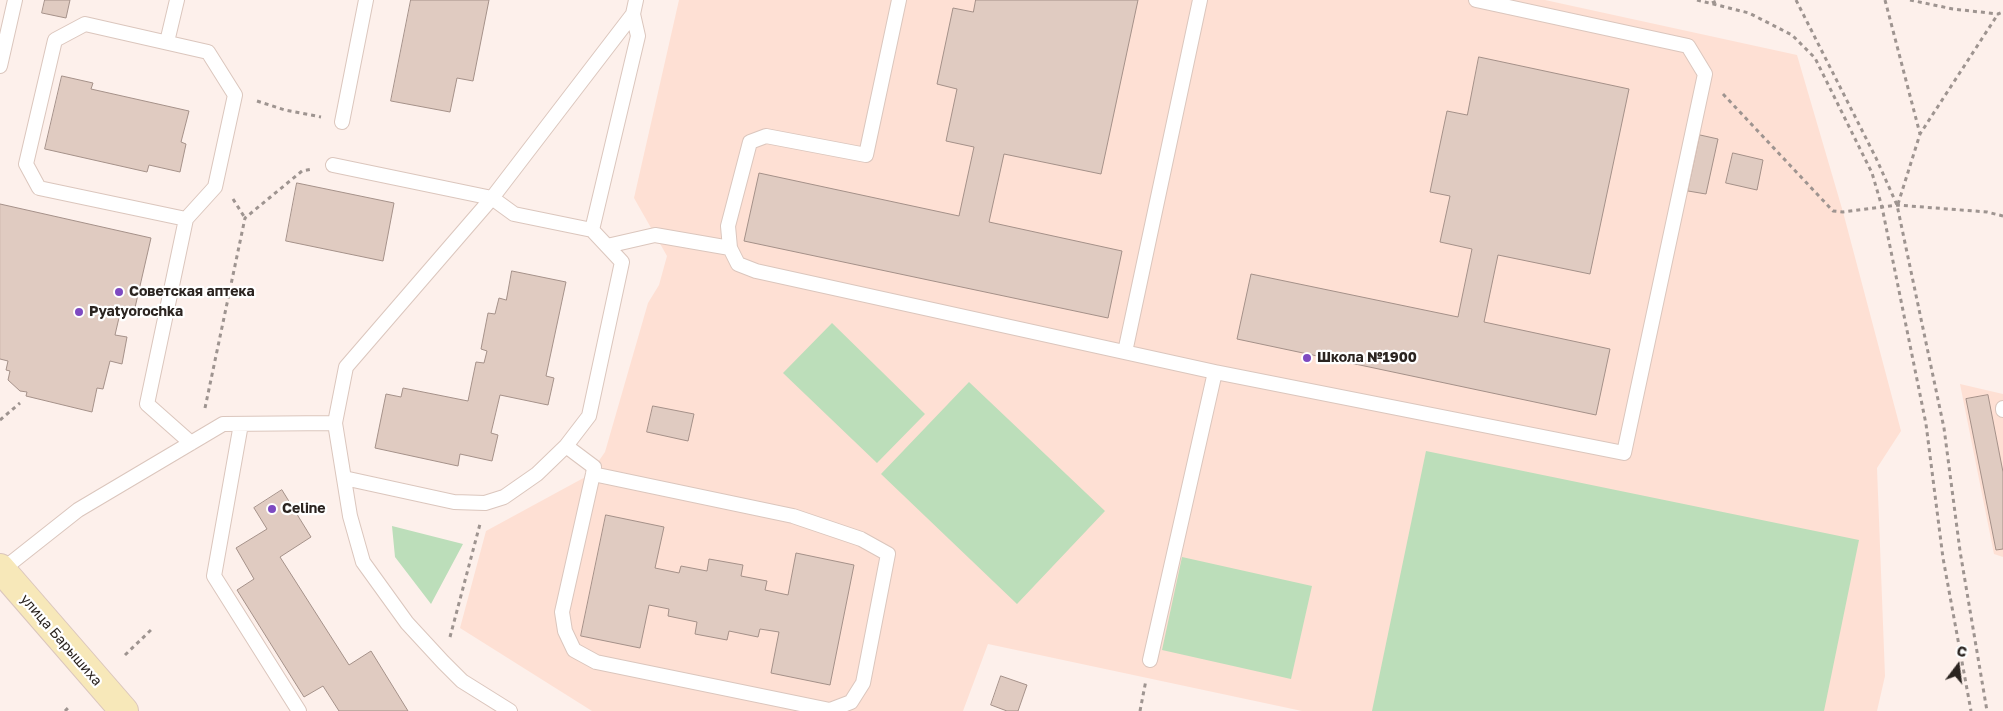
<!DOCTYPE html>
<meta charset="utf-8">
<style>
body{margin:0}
#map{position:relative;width:2003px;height:711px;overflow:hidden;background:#fdf0eb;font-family:"Golos Text",sans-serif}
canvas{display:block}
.north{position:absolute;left:1933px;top:641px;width:50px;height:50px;-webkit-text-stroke:4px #fff;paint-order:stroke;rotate:15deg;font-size:14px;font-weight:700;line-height:20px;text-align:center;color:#2b2420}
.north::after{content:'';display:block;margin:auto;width:18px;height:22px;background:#2b2420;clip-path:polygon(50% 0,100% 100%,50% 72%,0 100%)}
</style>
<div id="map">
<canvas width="2003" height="711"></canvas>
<div class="north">С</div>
</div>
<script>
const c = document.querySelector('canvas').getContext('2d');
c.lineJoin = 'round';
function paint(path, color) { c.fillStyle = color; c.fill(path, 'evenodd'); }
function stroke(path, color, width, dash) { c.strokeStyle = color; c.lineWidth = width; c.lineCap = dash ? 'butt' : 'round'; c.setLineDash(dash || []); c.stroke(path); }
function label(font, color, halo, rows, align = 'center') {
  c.font = font + ' "Golos Text",sans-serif'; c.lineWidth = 4.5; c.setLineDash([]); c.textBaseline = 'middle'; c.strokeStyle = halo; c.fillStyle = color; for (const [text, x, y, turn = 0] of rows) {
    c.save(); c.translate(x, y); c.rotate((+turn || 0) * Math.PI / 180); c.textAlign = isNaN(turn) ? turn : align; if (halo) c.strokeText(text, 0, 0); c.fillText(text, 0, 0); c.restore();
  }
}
paint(new Path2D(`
 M679,0h866l252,55 46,157 58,219 -24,37 8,208 -8,35h-575l-314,-67 -25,67h-371l-132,-83 26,-97 103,-56 16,-23 43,-149 11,-18 8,-29 -33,-58z
 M1960,384l43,10v163l-9,-3z`), '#fee0d4');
paint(new Path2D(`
 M832,323l93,91 -48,49 -94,-90z
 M969,382l136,129 -88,93 -136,-130z
 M1426,451l433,89 -35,171h-452z
 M392,526l71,18 -32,60 -36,-47z
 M1182,557l130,29 -21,93 -129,-29z`), '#bcdeba');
const building = new Path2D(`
 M45,0h25l-4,18 -24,-5z
 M411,0h78l-16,81 -16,-3 -7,34 -59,-11z
 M976,0h162l-37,174 -97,-20 -15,68 133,29 -14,67 -364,-77 15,-68 200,43 15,-69 -28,-6 11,-52 -20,-5 16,-76 20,4z
 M1479,57l150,32 -39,185 -92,-19 -14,67 126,27 -14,66 -359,-76 14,-65 207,43 14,-68 -32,-7 10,-46 -20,-4 17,-81 20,4z
 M62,76l31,7 -2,6 98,22 -8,31 5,2 -6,28 -31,-7 -2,7 -102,-23z
 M1700,135l18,4 -12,55 -18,-3z
 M1733,153l30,7 -6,30 -31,-7z
 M297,183l97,20 -11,58 -97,-20z
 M0,204l151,34 -17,74 -13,-3 -6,26 12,2 -5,27 -12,-3 -7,28 -6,-1 -5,24 -66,-16 1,-4 -7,-1 -12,-11 2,-9 -4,-1 2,-9 -8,-2z
 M512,271l54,11 -20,94 8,2 -6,27 -48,-10 -9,38 7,2 -6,26 -32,-7 -2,12 -83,-18 11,-54 15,3 2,-9 65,13 8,-39 8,1 3,-12 -6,-2 7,-36 7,1 4,-16 7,2z
 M1988,395l15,77v77l-7,1 -30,-151z
 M653,406l41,8 -6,27 -41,-9z
 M282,490l29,47 -31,20 69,108 22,-14 37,60h-69l-16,-25 -19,11 -67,-107 17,-11 -18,-31 31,-19 -13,-21z
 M606,515l58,12 -9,41 24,5 2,-7 26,5 2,-12 34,6 -2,11 26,5 -2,9 23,5 8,-42 58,12 -24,120 -59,-12 8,-41 -19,-3 -2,8 -29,-6 -2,9 -32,-6 2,-12 -29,-6 1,-7 -20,-4 -9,43 -59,-12z
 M1001,676l26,9 -9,26h-11l-16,-6z`);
paint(building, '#e0cbc1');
stroke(building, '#a59189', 1);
const service = new Path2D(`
 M899,0l-33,155 -100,-19 -16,6 -22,84 2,22 8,16 18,7 459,101 409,81 81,-379 -17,-28 -212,-46
 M167,42l10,-42
 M0,66l15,-66
 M342,122l24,-122
 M333,165l159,33 22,16 78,16 30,32 -33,154 -23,30 -29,28 -33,23 -19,6 -31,-1 -110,-24
 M186,219l-147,-31 -13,-24 29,-124 30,-16 123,28 27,43 -20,92 -29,32 -39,185 44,39
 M592,230l46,-194 -5,-22
 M607,246l48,-11 75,13
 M1125,352l75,-352
 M2003,408v2
 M241,424l-27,152 85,135
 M566,446l28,21 -1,7 -31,138 3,19 9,19 22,12 234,48 21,-8 12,-19 25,-129 -27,-15 -68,-23 -200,-42
 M2,570l76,-60 145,-86 112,-1
 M1150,660l65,-288
 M510,711l-48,-30 -19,-19 -36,-39 -44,-61 -13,-46 -15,-93 11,-56 146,-169 141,-184 3,-14`);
const secondary = new Path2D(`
 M0,568l124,143`);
stroke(service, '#dbc6bd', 16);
stroke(secondary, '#dbc6bd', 30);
stroke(new Path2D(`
 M1697,0l52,13 43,22 23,23 57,115 10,34 44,217 17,134 28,153
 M1796,0l80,158 21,47 47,223 16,123 27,160
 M1885,0l35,134
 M1910,0l43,9 45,5 5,-2
 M1712,3l7,-3
 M1723,94l110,117 10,1 54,-7 90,7 16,4
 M257,101l28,9 36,7
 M233,199l12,19
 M1898,204l22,-70 78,-120
 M205,408l40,-190 57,-47 11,-2
 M0,420l20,-17
 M450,637l30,-113
 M125,655l28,-27
 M65,711l5,-5
 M1140,711l6,-31`), '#9e9490', 3, [4, 4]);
stroke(service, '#fff', 14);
stroke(secondary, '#f7e8b9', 28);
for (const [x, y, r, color] of [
 [119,292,5,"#7d4ac1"],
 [79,312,5,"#7d4ac1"],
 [1307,358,5,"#7d4ac1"],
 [272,509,5,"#7d4ac1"]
]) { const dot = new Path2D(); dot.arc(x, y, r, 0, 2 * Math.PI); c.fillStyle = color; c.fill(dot); stroke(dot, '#fff', 2); }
label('bold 14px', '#2b2420', '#fff', [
 ["Советская аптека",129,292],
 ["Pyatyorochka",89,312],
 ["Школа №1900",1317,358],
 ["Celine",282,509]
], 'left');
label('14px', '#2b2420', '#fff', [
 ["улица Барышиха",61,640,49]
]);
</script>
